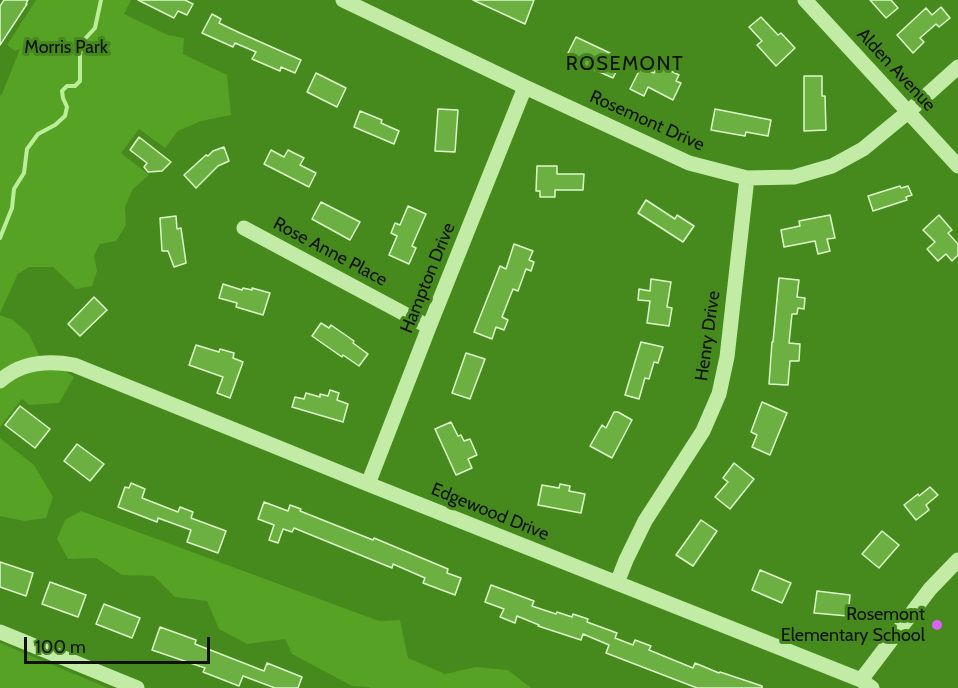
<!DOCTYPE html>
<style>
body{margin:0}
#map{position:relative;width:958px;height:688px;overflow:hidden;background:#46891c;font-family:Cabin,sans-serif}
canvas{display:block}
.scale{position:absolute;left:24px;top:637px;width:186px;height:27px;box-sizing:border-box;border:3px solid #111;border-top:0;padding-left:8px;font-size:18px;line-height:21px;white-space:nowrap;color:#111;-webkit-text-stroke:4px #46891c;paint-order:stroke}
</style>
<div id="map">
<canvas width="958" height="688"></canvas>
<div class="scale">100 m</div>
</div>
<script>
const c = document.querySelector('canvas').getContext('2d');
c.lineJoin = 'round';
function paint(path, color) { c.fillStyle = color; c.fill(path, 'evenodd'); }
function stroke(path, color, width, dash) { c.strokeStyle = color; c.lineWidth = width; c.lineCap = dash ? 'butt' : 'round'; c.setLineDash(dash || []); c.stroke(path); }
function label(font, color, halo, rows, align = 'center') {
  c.font = font + ' Cabin,sans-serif'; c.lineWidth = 6; c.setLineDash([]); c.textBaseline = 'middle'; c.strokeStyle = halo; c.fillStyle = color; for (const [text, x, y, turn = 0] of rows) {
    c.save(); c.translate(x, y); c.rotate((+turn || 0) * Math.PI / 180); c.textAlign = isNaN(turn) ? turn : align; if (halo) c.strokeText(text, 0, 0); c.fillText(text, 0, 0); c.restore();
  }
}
paint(new Path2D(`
 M36,0h95l-7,14 44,21 16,3 -1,16 44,21 4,40 -30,6 -23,10 -13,17 -26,-19 -18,24 28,22 -16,14 -8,18 1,18 -10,16 -16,3 -6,11 3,16 -5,15 -16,3 -23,-22h-24l-11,7 -18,39v-218l2,-1 18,-45 -5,2 -8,-6z
 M0,315l13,5 15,13 11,22 35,22 -15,26 -30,2 -7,-6 -22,28z
 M0,438l34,27 19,32 -7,21 -22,3 -24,-5z
 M81,511l298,110 21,-1 8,38 37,16 31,-7 32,3 23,18h-161l-1,-1 -17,-1 -60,-32 -7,-15 -38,5 -28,-15 -12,-28 -32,-4 -21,-21 -32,-1 -26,-17 -28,1 -11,-20 8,-19z
 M0,643l108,45h-108z`), '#56a225');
stroke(new Path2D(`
 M0,238l12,-30 2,-19 10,-16 3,-24 11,-15 17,-9 10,-9 2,-9 -4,-9 -1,-7 5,-5h8l5,-5v-27l3,-13 12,-13 6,-28`), '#bcee99', 4);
const building = new Path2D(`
 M4,0h24l-2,4h1l-27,41v-39z
 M138,0h47l8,4 -6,11 -9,-4 -4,7z
 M473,0h61l-9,24z
 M870,0h21l7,8 -12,10z
 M941,7l9,11 -11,9 -3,-3 -16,14 4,4 -11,11 -16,-18 29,-27 6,7z
 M212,14l9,5 -2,4 21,10 61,27 -6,13 -14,-6 -1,4 -28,-12 4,-7 -21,-9 -2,4 -31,-14z
 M761,17l17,18 3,-2 14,15 -19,18 -19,-21 5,-4 -13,-14z
 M576,37l34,16 -3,7 12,6 -6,12 -47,-21z
 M658,65l21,10 -3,6 5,2 -8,17 -25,-13 -4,9 -14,-7 11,-22 13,6z
 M316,73l30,15 -9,19 -30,-15z
 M804,76h18v20h3l1,34 -22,1z
 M438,109l20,1 -3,42 -20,-1z
 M715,109l56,11 -3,16 -22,-4 -1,4 -34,-6z
 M360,111l22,9 -1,3 18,8 -5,13 -40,-17z
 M139,137l32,25 -9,9 -14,1 -4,-5 3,-4 -17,-13z
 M224,147l5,14 -11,5 -22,22 -12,-13 22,-20 2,1 5,-5z
 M271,150l13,7 4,-7 16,8 -4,7 16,8 -7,14 -45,-23z
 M537,166h20v8h27l-1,16h-28v7h-15v-6h-4z
 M900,186l1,2 7,-2 4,9 -6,2 1,3 -34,11 -5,-15z
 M646,200l29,19 2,-4 17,11 -11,16 -45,-29z
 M321,202l39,20 -10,18 -38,-21z
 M408,206l18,8 -14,32 4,2 -7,16 -20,-9 8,-19 -6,-3 4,-10 5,2z
 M830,215l5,23 -8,1 3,12 -12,3 -3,-13 -31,6 -3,-17 19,-4 -1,-5z
 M939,215l13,15 -4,3 10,11v11l-6,6 -6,-7 -8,7 -11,-12 8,-7 -12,-12z
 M176,216l1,13 4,-1 5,35 -12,4 -6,-16h-6l-2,-33z
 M514,244l19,7 -4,9 5,2 -3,9 -5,-2 -8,22 -5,-2 -11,28 6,3 -4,10 -8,-3 -4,12 -18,-7 26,-66 6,3z
 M779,278l20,2 -2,17 8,1 -1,11 -6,-1 -1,6h-5l-3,29 11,1 -1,17h-9l-2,24 -19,-1 3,-42h1z
 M651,279l20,3 -4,25 5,1 -3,18 -22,-3 3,-22 -12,-1 1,-11 11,2z
 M223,284l19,6 1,-2 9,2v-2l18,5 -7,22 -27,-8 1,-4 -18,-5z
 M94,297l13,13 -27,26 -12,-12z
 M321,323l8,5 2,-3 23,16 -1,2 15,11 -9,12 -16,-11 -1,2 -30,-21z
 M641,342l22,5 -5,16 -4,-1 -5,17 -4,-1 -6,21 -14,-4z
 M196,345l23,7 1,-3 14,4 -1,5 10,4 -13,36 -13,-5 6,-16 -34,-12z
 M466,353l19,6 -15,40 -18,-6z
 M330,390l9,3 -2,7 11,4 -5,18 -51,-15 3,-10 9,2 2,-6 14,4v-3l8,2z
 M762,402l25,11 -17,42 -18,-8 5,-12 -6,-3z
 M20,406l30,23 -15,19 -30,-23z
 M614,412h4l14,8 -20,38 -22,-12 12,-21 4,3z
 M451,422l7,14 3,-1 3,6 6,-2 7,16 -9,4 4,9 -16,7 -21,-46z
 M77,444l27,20 -14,17 -26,-20z
 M734,463l20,16 -24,30 -15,-12 13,-15 -5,-4z
 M131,483l14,6 -3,9 36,14 2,-5 13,5 -2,6 35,13 -8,22 -31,-11 4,-12 -33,-12 -1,4 -39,-15 7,-20 4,1z
 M560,484l10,2 -1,5 16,3 -4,19 -43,-8 4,-20 17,3z
 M930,487l8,8 -12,10 3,5 -13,10 -12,-15 14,-11 1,2z
 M264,502l24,9 2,-6 11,4 -1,2 73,29 1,-2 74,31 -1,4 14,5 -6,17 -32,-12 2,-5 -32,-14 -1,4 -98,-40 -2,4 -9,-3 -5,14 -9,-3 5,-15 -16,-6z
 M701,520l16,11 -24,35 -17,-11z
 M882,531l17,14 -20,23 -17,-14z
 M0,562l33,11 -7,23 -26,-9z
 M760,570l31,13 -9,20 -30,-13z
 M50,582l36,13 -8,22 -36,-13z
 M491,585l43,16 -2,5 24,8 1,-2 15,5 1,-3 15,5 -1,3 30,11 -2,5 18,7 2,-5 16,6 -2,4 44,18 2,-5 24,10 1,-1 42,14v2h-65l-91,-35 3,-8 -26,-11 -2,6 -43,-14 1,-1 -22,-9 -2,7 -15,-6 4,-8 -19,-7z
 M817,591l33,4 -2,21 -34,-3z
 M104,604l36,14 -8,20 -36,-14z
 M160,627l36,13 -1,4 69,27 3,-8 35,14 -4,11h-23l-32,-12 -4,10 -36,-14 2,-4 -53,-18z`);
paint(building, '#6bb040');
stroke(building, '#ddf9cb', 1.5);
stroke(new Path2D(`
 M343,0l182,87 164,76 58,15 47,-1 38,-11 31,-17 45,-37 50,-45
 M805,0l153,166
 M244,228l185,99
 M0,381c21,-19 47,-21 74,-16l294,119 493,196 11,8
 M368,484l61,-157 96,-240
 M617,583l9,-23 19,-39 58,-90 16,-37 8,-37 20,-179
 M0,632l137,56
 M861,680l69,-91 28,-29`), '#c2eca6', 15);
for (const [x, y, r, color] of [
 [937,625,6,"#d963fd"]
]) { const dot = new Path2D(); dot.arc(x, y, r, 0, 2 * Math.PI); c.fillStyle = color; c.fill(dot); stroke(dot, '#46891c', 2); }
label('18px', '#111', '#46891c', [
 ["Morris Park",66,48]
]);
label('18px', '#111', '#46891c', [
 ["Alden Avenue",896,70,47],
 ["Rosemont Drive",647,121,24],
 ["Rose Anne Place",330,252,28],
 ["Hampton Drive",428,278,-68],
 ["Henry Drive",708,336,-82],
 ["Edgewood Drive",490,512,22]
]);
label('18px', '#111', '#46891c', [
 ["Rosemont",925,615],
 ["Elementary School",925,636]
], 'right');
c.letterSpacing = '1.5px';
label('20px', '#111', '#46891c', [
 ["ROSEMONT",625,64]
]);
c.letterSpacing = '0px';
</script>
